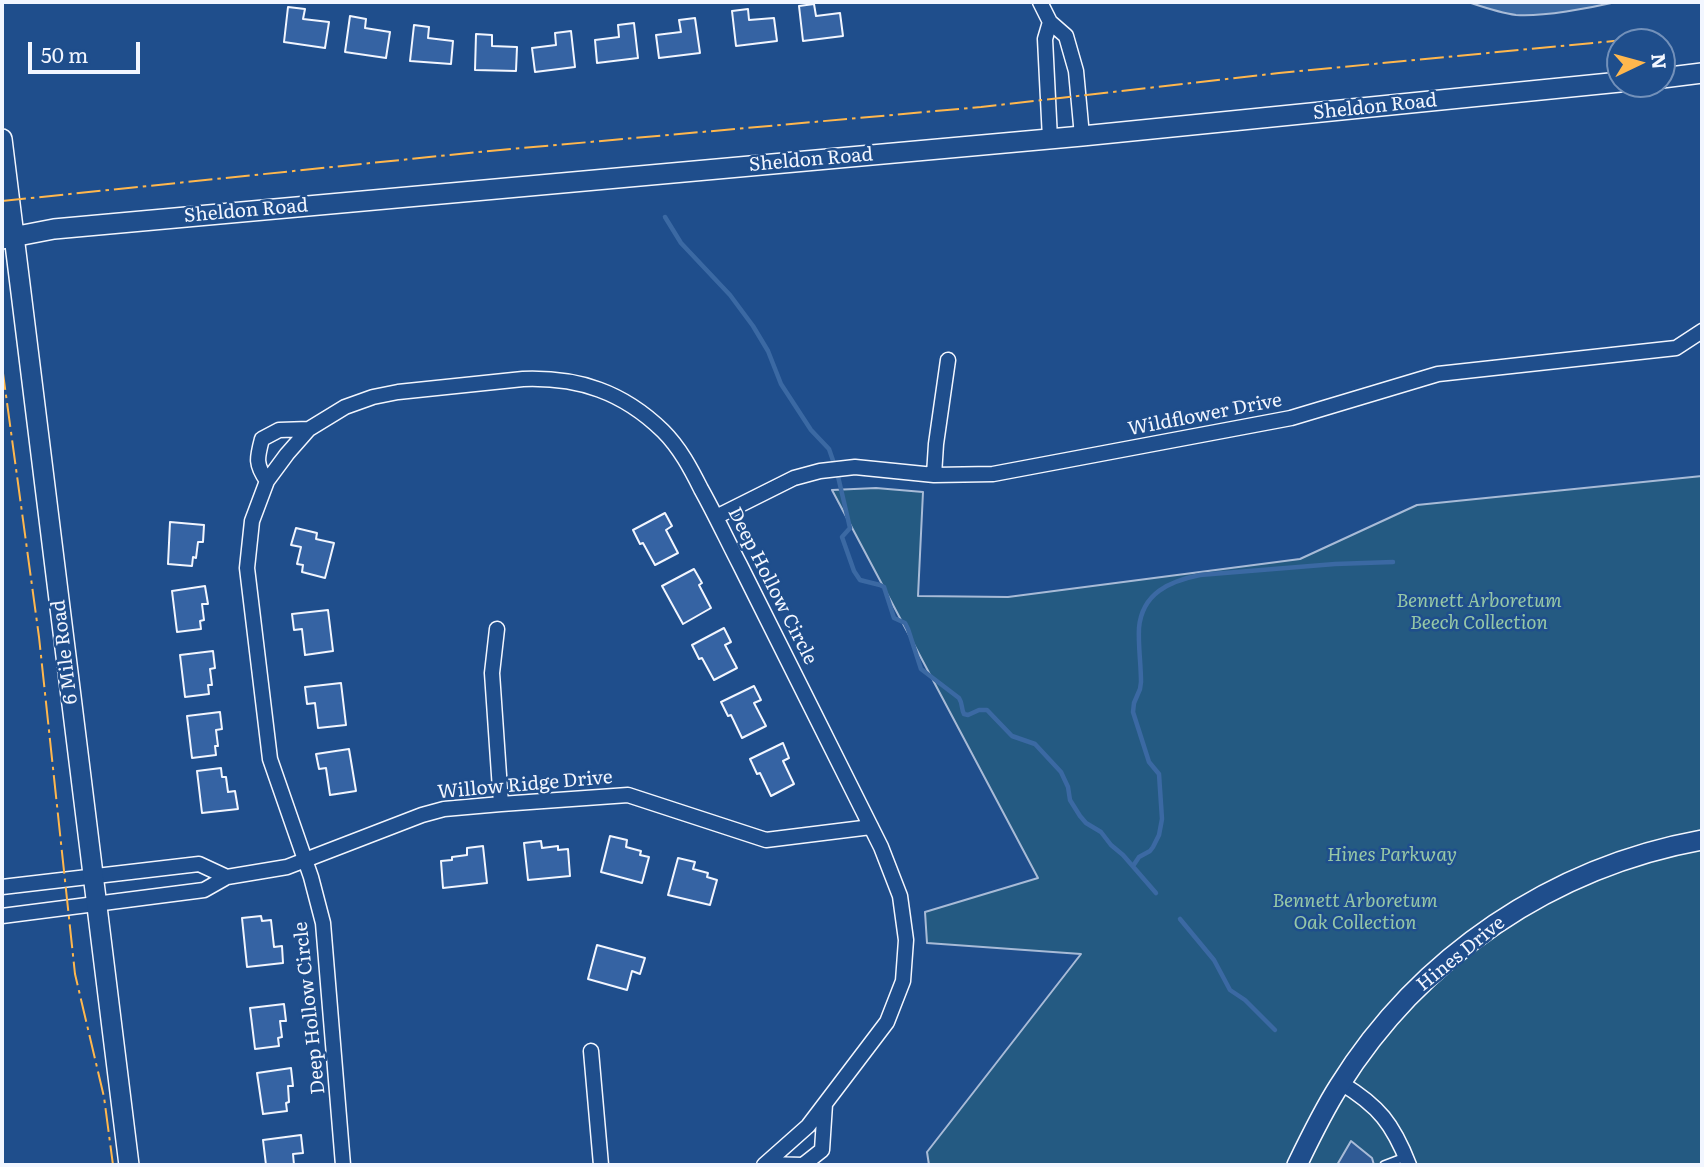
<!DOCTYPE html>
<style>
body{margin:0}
#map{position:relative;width:1704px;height:1167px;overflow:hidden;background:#1f4e8c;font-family:Literata,serif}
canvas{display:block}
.frame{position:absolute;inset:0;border:4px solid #f2f6ff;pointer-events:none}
.north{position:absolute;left:1606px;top:28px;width:70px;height:70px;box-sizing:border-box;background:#1f4e8c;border:2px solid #7391ba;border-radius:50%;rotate:85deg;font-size:19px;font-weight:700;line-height:28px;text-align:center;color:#f2f6ff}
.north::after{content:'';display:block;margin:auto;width:24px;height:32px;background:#ffb74d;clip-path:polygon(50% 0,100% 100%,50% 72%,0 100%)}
.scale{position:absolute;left:28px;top:42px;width:112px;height:32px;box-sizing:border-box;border:4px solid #f2f6ff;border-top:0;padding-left:9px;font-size:21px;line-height:24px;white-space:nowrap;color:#f2f6ff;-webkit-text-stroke:5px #1f4e8c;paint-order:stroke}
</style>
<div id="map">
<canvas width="1704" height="1167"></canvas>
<div class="frame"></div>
<div class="north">N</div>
<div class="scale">50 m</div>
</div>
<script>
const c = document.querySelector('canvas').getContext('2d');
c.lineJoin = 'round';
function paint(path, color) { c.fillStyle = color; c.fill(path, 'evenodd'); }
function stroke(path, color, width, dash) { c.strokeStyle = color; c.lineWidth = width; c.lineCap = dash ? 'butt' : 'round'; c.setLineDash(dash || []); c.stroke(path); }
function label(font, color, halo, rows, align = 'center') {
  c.font = font + ' Literata,serif'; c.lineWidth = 5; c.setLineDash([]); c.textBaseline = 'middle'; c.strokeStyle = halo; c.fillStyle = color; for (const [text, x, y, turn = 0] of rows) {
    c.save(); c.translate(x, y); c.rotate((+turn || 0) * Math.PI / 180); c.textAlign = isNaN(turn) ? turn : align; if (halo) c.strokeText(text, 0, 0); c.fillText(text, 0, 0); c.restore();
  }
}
const green = new Path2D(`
 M1702,476v689h-773l-2,-13 154,-198 -154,-11 -2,-31 113,-34 -206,-388 44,-2 47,4 -5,104 90,1 292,-38 117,-54z`);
paint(green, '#245a82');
stroke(green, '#a8bbd7', 2);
const parking = new Path2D(`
 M1351,1141l21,17 2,7h-37z`);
paint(parking, '#305b95');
stroke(parking, '#a8bbd7', 2);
const water = new Path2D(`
 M1468,2h148c-26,6 -73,15 -100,13 -16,-2 -33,-8 -48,-13z`);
paint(water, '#3b69a3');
stroke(water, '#a8bbd7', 2);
stroke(new Path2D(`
 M665,217l16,26 49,52 23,31 15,25 13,33 30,46 18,19 8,23 13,56 -8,9 12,34 6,9 20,5 4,2 10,31 11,5 3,6 13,40 38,29c4,6 2,11 5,16l4,1 11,-5h8l25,26 23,8 26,28 7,15 2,13 10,16 6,7 15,9 10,13 12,10 33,38
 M1133,866l6,-9 11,-6 3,-4 6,-12 3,-16 -3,-45 -10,-12 -16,-50 1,-9 6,-14 1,-7c0,-18 -3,-37 -2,-54 3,-35 31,-47 61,-53l135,-11 58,-2
 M1180,919l34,41 16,30 15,10 30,30`), '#3b69a3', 4.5);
const building = new Path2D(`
 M814,4l2,12 24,-3 3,23 -40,5 -4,-35z
 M288,7l17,2 -2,10 26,3 -4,26 -41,-6z
 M748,9l1,11 25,-2 3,23 -41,5 -4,-35z
 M350,16l16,3 -1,9 25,4 -4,26 -41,-6z
 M695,18l5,35 -41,5 -3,-23 25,-3 -2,-12z
 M634,23l4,35 -41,5 -2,-23 24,-3 -1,-12z
 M414,25l15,2 -1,11 25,3 -2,23 -41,-3z
 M571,31l4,36 -40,5 -3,-24 24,-3 -1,-12z
 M476,34l16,1v11l25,1 -1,24 -41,-1z
 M665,513l7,13 -6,4 12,23 -23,12 -12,-22 -3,1 -7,-14z
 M170,522l34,3 -1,17h-5l-2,16 -3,-1 -1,9 -24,-2z
 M296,528l21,5 -1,6 18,4 -9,35 -23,-6 1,-7 -6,-1 4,-17 -10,-2z
 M694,569l8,14 -3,2 12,23 -28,16 -21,-38z
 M205,586l3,18h-6l2,16 -4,1 1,8 -24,3 -5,-41z
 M328,610l5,41 -28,4 -3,-26 -8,1 -2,-16z
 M724,628l7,14 -6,3 12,23 -23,12 -12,-22 -3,1 -7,-14z
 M213,651l2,17 -5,1 2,16h-4l1,9 -24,3 -5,-42z
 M341,683l5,42 -28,3 -3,-25 -8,1 -2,-17z
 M754,686l7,14 -7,3 12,23 -24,12 -11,-23 -3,1 -7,-14z
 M220,712l2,17 -6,1 2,16h-3l1,9 -24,3 -5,-42z
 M783,743l6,15 -6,3 11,23 -23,12 -11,-23 -3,1 -7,-15z
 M349,749l7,42 -26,4 -4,-27 -7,1 -3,-15z
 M221,768l1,9h4l2,15 7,-1 3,18 -36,4 -5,-42z
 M610,836l17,4 -1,7 15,4 -1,4 9,2 -7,26 -41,-11z
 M541,841l1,7 16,-2v4l10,-1 2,27 -42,4 -4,-37z
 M483,846l4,37 -44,5 -2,-27 11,-1v-3l15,-2v-7z
 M678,858l17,4 -2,7 15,4 -1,4 10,3 -7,25 -42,-10z
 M261,916l1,5 9,-1 3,27 8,-1 1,17 -36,4 -5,-49z
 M597,945l48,13 -5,16 -8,-3 -5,19 -39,-11z
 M284,1004l2,17h-6l2,16 -4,1 1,8 -24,3 -5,-41z
 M291,1068l2,18h-5l1,16 -3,1 1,8 -24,3 -6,-41z
 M301,1135l2,18 -10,1 1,11h-28l-3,-25z`);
paint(building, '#3563a3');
stroke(building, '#f2f6ff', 2);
const lane = new Path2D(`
 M1384,1165l21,-8`);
const street = new Path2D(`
 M1040,2l10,20 16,14 10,35 6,65
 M1050,22l-5,17 5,100
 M934,475l2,-31 12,-84
 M267,481c-12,-17 -10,-23 -5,-42l17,-9 30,-1
 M716,517l78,-39 26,-7 35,-4 79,8 59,-1 298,-56 147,-44 238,-26 26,-17
 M497,629l-5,44 9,131
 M2,887l197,-23 28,13
 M2,916l202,-26 23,-13 60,-10 135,-52 22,-6 57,-5 127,-9 138,45 105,-13
 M591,1051l10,114
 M1341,1083c38,23 52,41 68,82
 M766,1164l37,1 19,-15 3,-46
 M343,1165l-20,-242 -12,-46 -41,-118 -23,-191 5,-47 15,-40 20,-27 22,-25 36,-22 28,-10 25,-5 125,-13c56,-2 100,13 140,52 17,17 28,38 38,58 14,25 26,51 39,76 47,94 94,188 141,282l19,49 6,44 -3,41 -16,41 -79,104 -44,39`);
const secondary = new Path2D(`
 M1662,78l40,-5
 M2,139l127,1026
 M2,239l52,-10 88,-8 940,-85 538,-54
 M1297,1165c13,-27 26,-54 42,-79 81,-130 214,-219 363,-246`);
stroke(lane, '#f2f6ff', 10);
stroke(street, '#f2f6ff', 17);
stroke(secondary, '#f2f6ff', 22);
stroke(lane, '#1f4e8c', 7);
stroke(street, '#1f4e8c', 14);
stroke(secondary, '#1f4e8c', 19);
stroke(new Path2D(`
 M2,201l476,-49 503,-45 298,-34 376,-36
 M2,366l37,271 36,337 29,123 9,68`), '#ffb74d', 2, [24, 5, 3.5, 5]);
label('19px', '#f2f6ff', '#1f4e8c', [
 ["Sheldon Road",1375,107,-6],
 ["Sheldon Road",811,160,-5],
 ["Sheldon Road",246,211,-5],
 ["Wildflower Drive",1205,415,-11],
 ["Deep Hollow Circle",772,586,63],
 ["6 Mile Road",65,652,-97],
 ["Willow Ridge Drive",525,785,-5],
 ["Hines Drive",1461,954,-39],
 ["Deep Hollow Circle",310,1008,-96]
]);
label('italic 19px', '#97c8a6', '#1f4e8c', [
 ["Bennett Arboretum",1479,601],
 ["Beech Collection",1479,623],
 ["Hines Parkway",1392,855],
 ["Bennett Arboretum",1355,901],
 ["Oak Collection",1355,923]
]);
</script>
